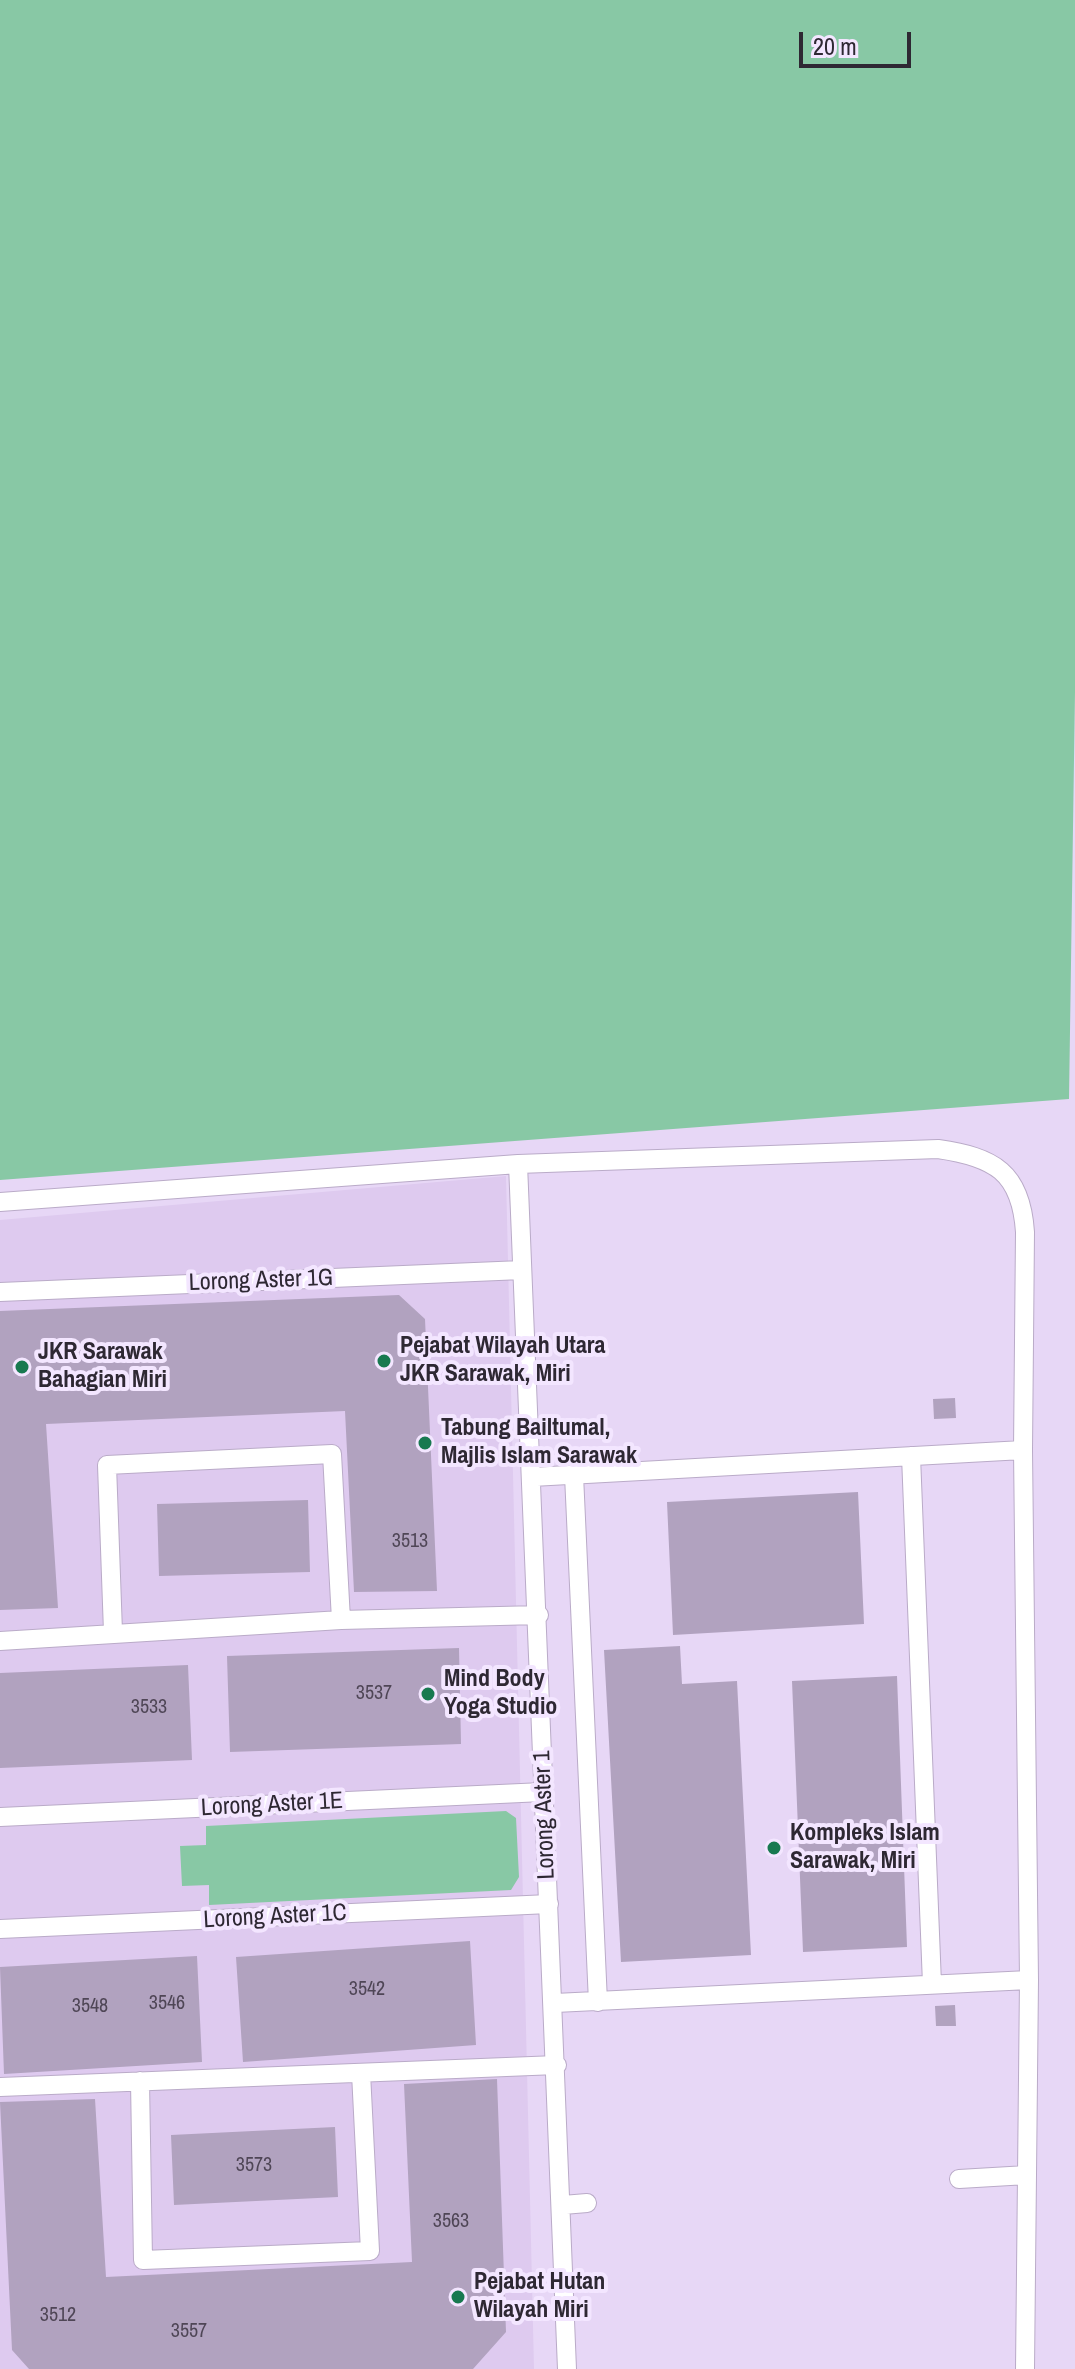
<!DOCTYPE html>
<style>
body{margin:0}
#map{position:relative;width:1075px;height:2369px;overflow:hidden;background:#e7d7f6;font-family:"Archivo Narrow",sans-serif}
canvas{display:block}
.scale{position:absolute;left:799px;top:32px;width:112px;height:36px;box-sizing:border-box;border:4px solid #2e2833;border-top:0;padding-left:10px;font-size:24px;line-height:28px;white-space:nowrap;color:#2e2833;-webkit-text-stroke:6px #f3e6ff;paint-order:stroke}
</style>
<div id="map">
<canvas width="1075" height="2369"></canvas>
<div class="scale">20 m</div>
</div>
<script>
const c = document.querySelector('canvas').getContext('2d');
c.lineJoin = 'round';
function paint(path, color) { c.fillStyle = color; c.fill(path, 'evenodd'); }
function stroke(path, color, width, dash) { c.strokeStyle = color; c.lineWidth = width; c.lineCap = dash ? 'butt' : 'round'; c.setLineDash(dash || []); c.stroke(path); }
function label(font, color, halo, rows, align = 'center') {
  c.font = font + ' "Archivo Narrow",sans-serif'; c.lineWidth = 8; c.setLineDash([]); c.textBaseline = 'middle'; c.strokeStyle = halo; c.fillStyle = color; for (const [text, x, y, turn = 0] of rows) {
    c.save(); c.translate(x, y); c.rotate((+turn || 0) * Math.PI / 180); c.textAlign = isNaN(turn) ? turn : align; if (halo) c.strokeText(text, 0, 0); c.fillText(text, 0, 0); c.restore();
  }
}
paint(new Path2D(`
 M506,1176l28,1193h-534v-1149z`), '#decaef');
paint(new Path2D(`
 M0,0h1075v692l-6,407 -1069,81z
 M506,1811l10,7 3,59 -8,13 -302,15v-20l-27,1 -2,-40 26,-1v-19z`), '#88c8a5');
paint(new Path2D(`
 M399,1295l26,24 12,272 -83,1 -9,-181 -299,13 12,184 -58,2v-299z
 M955,1398l1,20 -22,1 -1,-20z
 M858,1492l6,132 -191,11 -6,-133z
 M308,1500l2,72 -151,4 -2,-72z
 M680,1646l2,38 55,-3 14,274 -130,7 -17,-312z
 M459,1648l2,96 -231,8 -3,-96z
 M188,1665l4,95 -192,8v-95z
 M897,1676l10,271 -104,5 -11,-271z
 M470,1941l6,104 -233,17 -7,-105z
 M197,1956l5,106 -198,12 -4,-107z
 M955,2005l1,21h-20l-1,-20z
 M497,2079l9,253 -33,37h-444l-17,-19 -12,-248 95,-3 11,178 306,-15 -8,-178z
 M335,2127l3,70 -164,8 -3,-70z`), '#b1a2bf');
const lane = new Path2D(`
 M518,1164l49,1205
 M0,1202l518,-38 420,-15c56,8 83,23 87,83l-2,218 6,530 -4,389
 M0,1292l522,-22
 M911,1456l21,528
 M574,1475l24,527
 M532,1477l491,-27
 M113,1632l-6,-167 225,-11 9,166
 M0,1641l341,-21 198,-5
 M0,1817l543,-25
 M0,1929l549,-25
 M555,2003l474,-23
 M140,2081l3,179 227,-9 -9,-178
 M0,2087l557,-22
 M959,2179l68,-4
 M563,2205l24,-2`);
stroke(lane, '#baabc8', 20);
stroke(lane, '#fff', 18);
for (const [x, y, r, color] of [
 [384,1361,8,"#187950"],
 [22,1367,8,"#187950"],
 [425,1443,8,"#187950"],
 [428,1694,8,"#187950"],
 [774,1848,8,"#187950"],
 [458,2297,8,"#187950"]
]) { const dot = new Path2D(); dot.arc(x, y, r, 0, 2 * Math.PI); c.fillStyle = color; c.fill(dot); stroke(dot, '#f3e6ff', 3); }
label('20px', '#4f4656', null, [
 ["3513",410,1542],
 ["3537",374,1694],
 ["3533",149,1708],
 ["3542",367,1990],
 ["3546",167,2004],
 ["3548",90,2007],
 ["3573",254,2166],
 ["3563",451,2222],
 ["3512",58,2316],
 ["3557",189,2332]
]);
label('24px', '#2e2833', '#f3e6ff', [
 ["Lorong Aster 1G",261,1281,-2],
 ["Lorong Aster 1E",272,1805,-3],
 ["Lorong Aster 1",545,1815,-92],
 ["Lorong Aster 1C",275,1917,-3]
]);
label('bold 24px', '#2e2833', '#f3e6ff', [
 ["Pejabat Wilayah Utara",400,1347],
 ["JKR Sarawak, Miri",400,1375],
 ["JKR Sarawak",38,1353],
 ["Bahagian Miri",38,1381],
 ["Tabung Bailtumal,",441,1429],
 ["Majlis Islam Sarawak",441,1457],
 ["Mind Body",444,1680],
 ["Yoga Studio",444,1708],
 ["Kompleks Islam",790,1834],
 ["Sarawak, Miri",790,1862],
 ["Pejabat Hutan",474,2283],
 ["Wilayah Miri",474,2311]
], 'left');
</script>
